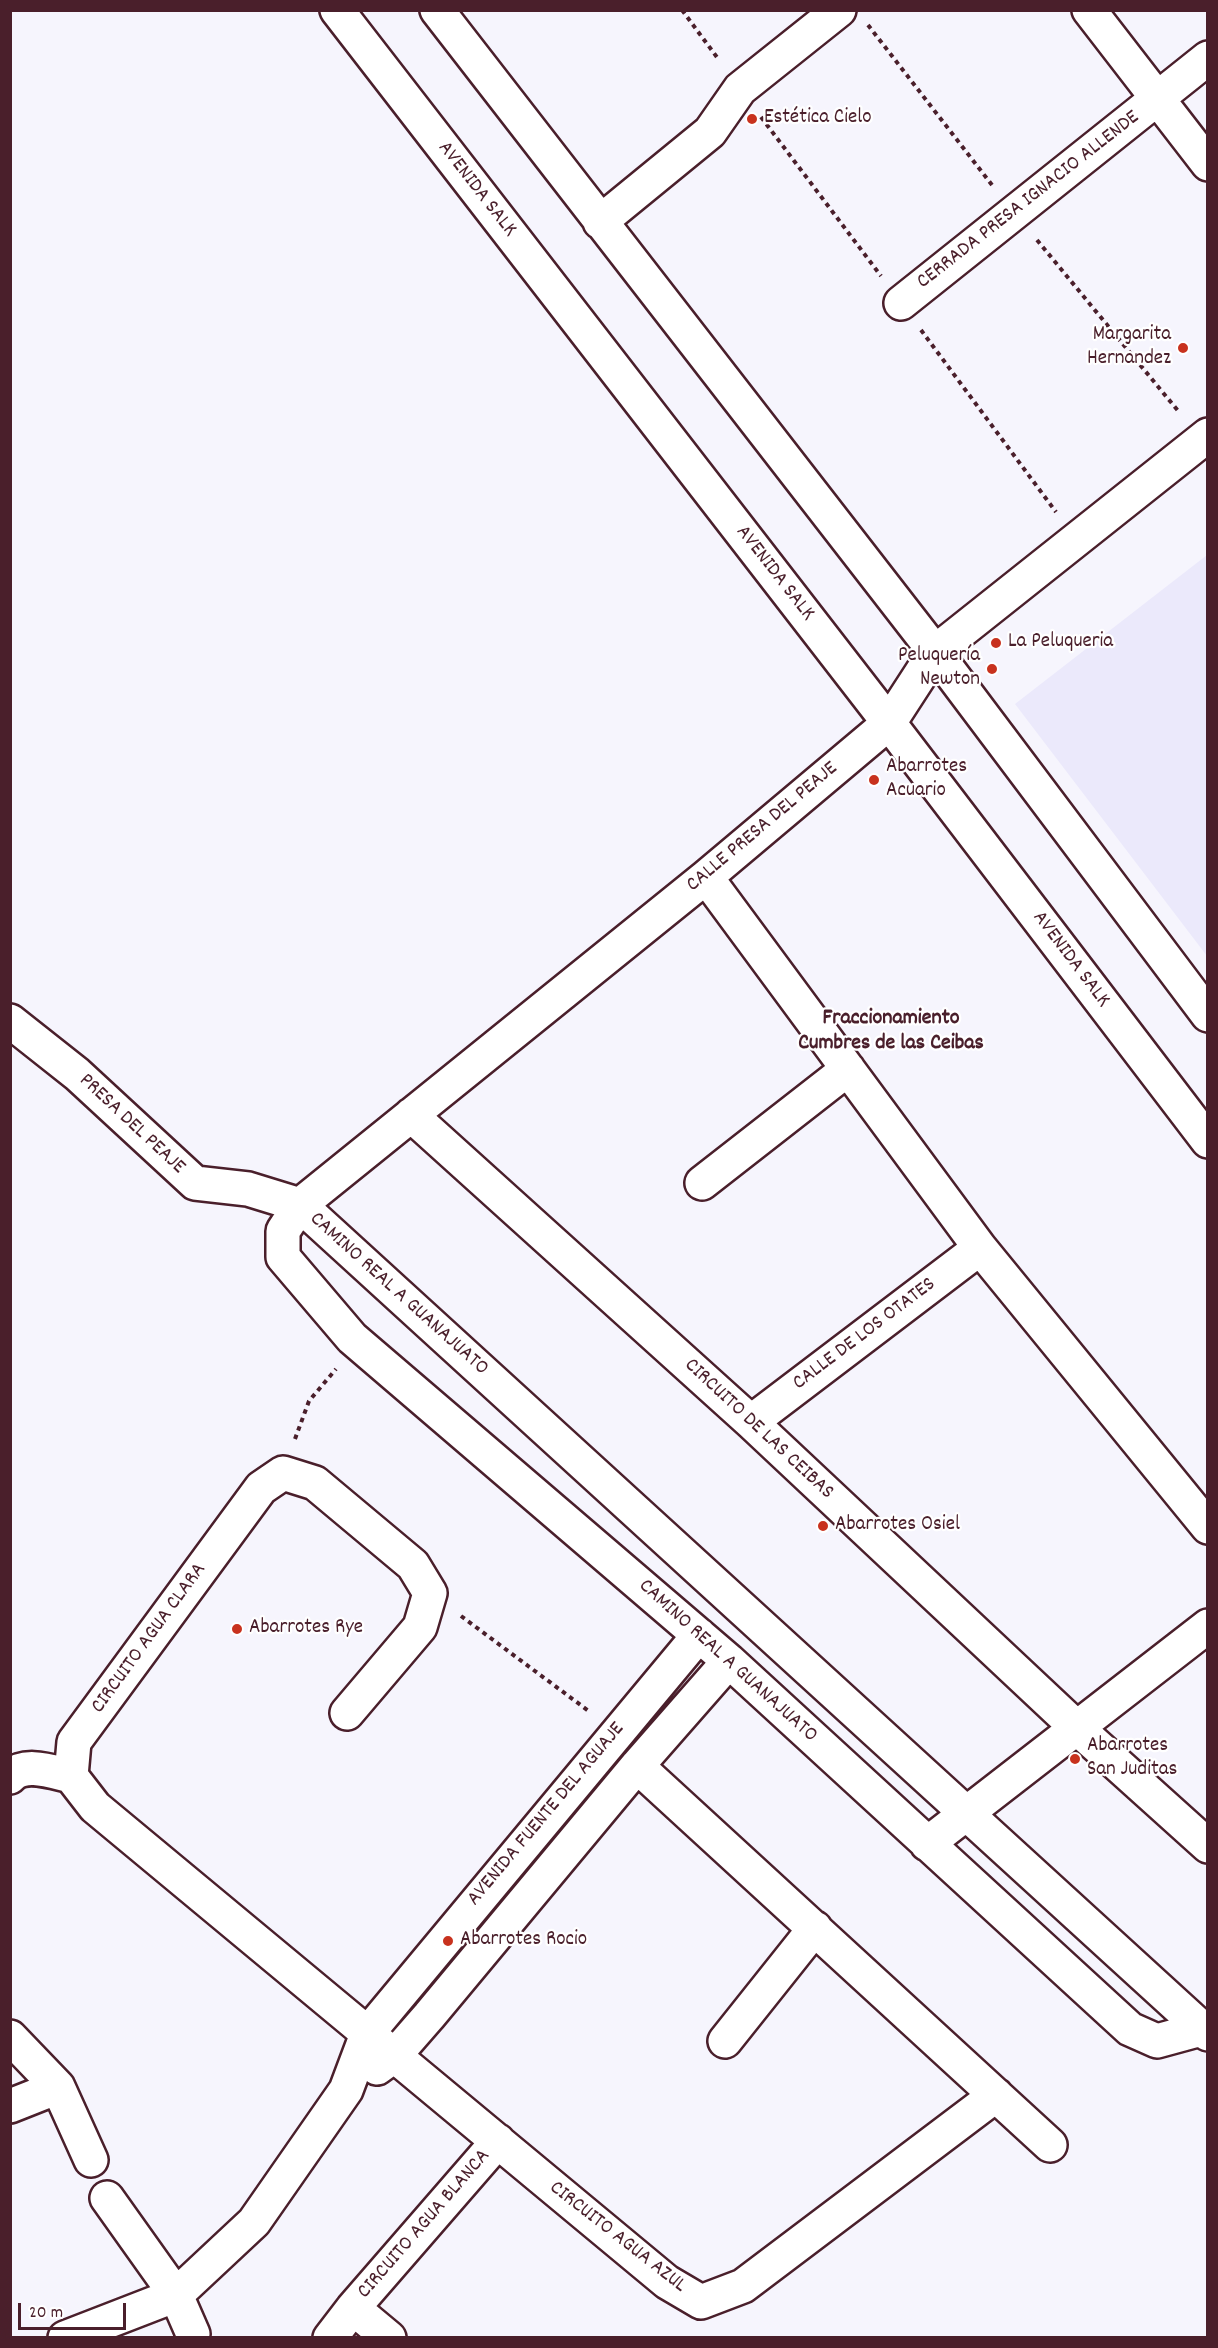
<!DOCTYPE html>
<meta charset="utf-8">
<style>
body{margin:0}
#map{position:relative;width:1218px;height:2348px;overflow:hidden;background:#f6f5fd;font-family:Dekko,sans-serif}
canvas{display:block}
.frame{position:absolute;inset:0;border:12px solid #4a1f2b;pointer-events:none}
.scale{position:absolute;left:18px;top:2303px;width:108px;height:27px;box-sizing:border-box;border:3px solid #4a1f2b;border-top:0;padding-left:8px;font-size:18px;line-height:21px;white-space:nowrap;color:#4a1f2b;-webkit-text-stroke:4px #fff;paint-order:stroke}
</style>
<div id="map">
<canvas width="1218" height="2348"></canvas>
<div class="frame"></div>
<div class="scale">20 m</div>
</div>
<script>
const c = document.querySelector('canvas').getContext('2d');
c.lineJoin = 'round';
function paint(path, color) { c.fillStyle = color; c.fill(path, 'evenodd'); }
function stroke(path, color, width, dash) { c.strokeStyle = color; c.lineWidth = width; c.lineCap = dash ? 'butt' : 'round'; c.setLineDash(dash || []); c.stroke(path); }
function label(font, color, halo, rows, align = 'center') {
  c.font = font + ' Dekko,sans-serif'; c.lineWidth = 4.5; c.setLineDash([]); c.textBaseline = 'middle'; c.strokeStyle = halo; c.fillStyle = color; for (const [text, x, y, turn = 0] of rows) {
    c.save(); c.translate(x, y); c.rotate((+turn || 0) * Math.PI / 180); c.textAlign = isNaN(turn) ? turn : align; if (halo) c.strokeText(text, 0, 0); c.fillText(text, 0, 0); c.restore();
  }
}
paint(new Path2D(`
 M1207,555v401l-192,-252z`), '#ebe9fb');
const minor = new Path2D(`
 M337,10l552,713 319,418
 M437,10l498,642 273,363
 M1089,10l119,154
 M600,222l110,-90 30,-43 99,-79
 M901,303l307,-245
 M706,877l274,371 228,279
 M10,1021l67,53 118,109 53,6 52,16 908,829
 M411,1115l340,307 326,306 131,118
 M702,1183l146,-114
 M751,1422l229,-174
 M347,1713l73,-86 10,-34 -17,-28 -98,-82 -32,-10 -22,15 -187,254 -3,34 24,31 572,475 34,20 42,-16 253,-191
 M637,1766l413,379
 M10,1777c14,-16 43,-5 61,-1
 M927,1844l281,-218
 M1201,2029l-44,12 -27,-12 -401,-368 -377,-323 -69,-81v-26l17,-26 406,-328 183,-154 46,-71 273,-217
 M10,2037l48,50 33,73
 M725,2041l90,-113
 M377,2068l18,-13 34,-39 208,-250 92,-105
 M10,2106l48,-19
 M107,2198l69,97 17,39
 M353,2308l36,30
 M65,2338l111,-43 78,-73 92,-132 21,-56 332,-399
 M330,2338l23,-30 145,-167`);
stroke(minor, '#4a1f2b', 38);
stroke(new Path2D(`
 M682,10l37,50
 M868,25l124,160
 M761,117l120,159
 M1037,240l142,172
 M921,330l135,182
 M295,1439l14,-38 27,-32
 M461,1616l129,96`), '#4a1f2b', 4, [4.5, 4.5]);
stroke(minor, '#fff', 33);
for (const [x, y, r, color] of [
 [752,119,6,"#c8321e"],
 [1183,348,6,"#c8321e"],
 [996,643,6,"#c8321e"],
 [992,669,6,"#c8321e"],
 [874,780,6,"#c8321e"],
 [823,1526,6,"#c8321e"],
 [237,1629,6,"#c8321e"],
 [1075,1759,6,"#c8321e"],
 [448,1941,6,"#c8321e"]
]) { const dot = new Path2D(); dot.arc(x, y, r, 0, 2 * Math.PI); c.fillStyle = color; c.fill(dot); stroke(dot, '#fff', 2); }
label('21px', '#4a1f2b', '#fff', [
 ["Estética Cielo",764,119],
 ["Margarita",1171,336,"right"],
 ["Hernandez",1171,360,"right"],
 ["La Peluqueria",1008,643],
 ["Peluquería",980,657,"right"],
 ["Newton",980,681,"right"],
 ["Abarrotes",886,768],
 ["Acuario",886,792],
 ["Abarrotes Osiel",835,1526],
 ["Abarrotes Rye",249,1629],
 ["Abarrotes",1087,1747],
 ["San Juditas",1087,1771],
 ["Abarrotes Rocio",460,1941]
], 'left');
label('21px', '#4a1f2b', '#fff', [
 ["AVENIDA SALK",476,190,52],
 ["CERRADA PRESA IGNACIO ALLENDE",1029,201,-38],
 ["AVENIDA SALK",774,574,52],
 ["CALLE PRESA DEL PEAJE",763,828,-40],
 ["AVENIDA SALK",1070,960,53],
 ["PRESA DEL PEAJE",131,1125,43],
 ["CAMINO REAL A GUANAJUATO",398,1295,42],
 ["CALLE DE LOS OTATES",865,1335,-37],
 ["CIRCUITO DE LAS CEIBAS",758,1430,43],
 ["CIRCUITO AGUA CLARA",150,1639,-54],
 ["CAMINO REAL A GUANAJUATO",727,1662,42],
 ["AVENIDA FUENTE DEL AGUAJE",547,1815,-50],
 ["CIRCUITO AGUA BLANCA",425,2225,-49],
 ["CIRCUITO AGUA AZUL",617,2238,38]
]);
label('bold 22px', '#4a1f2b', '#fff', [
 ["Fraccionamiento",891,1020],
 ["Cumbres de las Ceibas",891,1045]
]);
</script>
